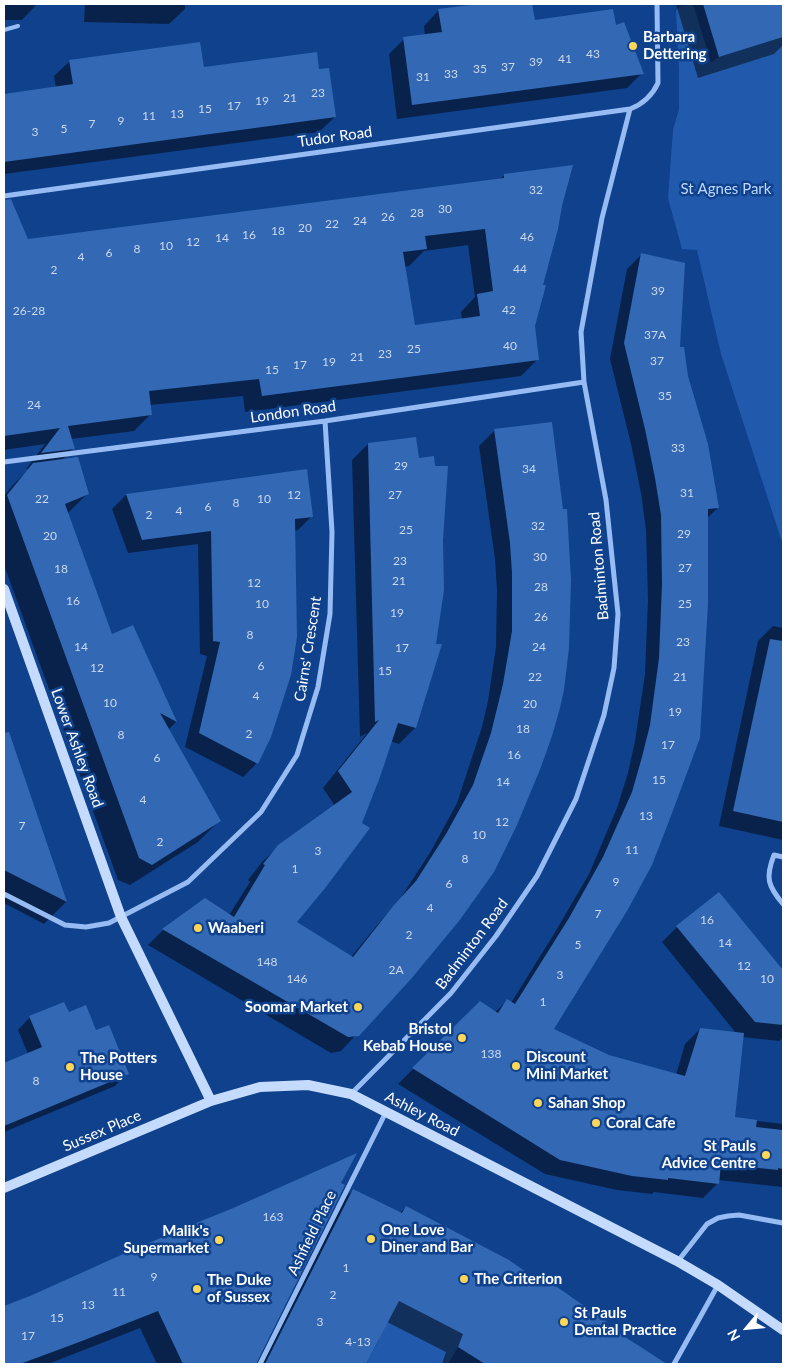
<!DOCTYPE html>
<style>
body{margin:0}
#map{position:relative;width:787px;height:1368px;overflow:hidden;background:#0f418d;font-family:Lato,sans-serif}
canvas{display:block}
.frame{position:absolute;inset:0;border:5px solid #fff;pointer-events:none}
.north{position:absolute;left:722px;top:1303px;width:50px;height:50px;-webkit-text-stroke:4px #0f418d;paint-order:stroke;rotate:242deg;font-size:14px;font-weight:700;line-height:20px;text-align:center;color:#fff}
.north::after{content:'';display:block;margin:auto;width:18px;height:22px;background:#fff;clip-path:polygon(50% 0,100% 100%,50% 72%,0 100%)}
</style>
<div id="map">
<canvas width="787" height="1368"></canvas>
<div class="frame"></div>
<div class="north">N</div>
</div>
<script>
const c = document.querySelector('canvas').getContext('2d');
c.lineJoin = 'round';
function paint(path, color) { c.fillStyle = color; c.fill(path, 'evenodd'); }
function stroke(path, color, width, dash) { c.strokeStyle = color; c.lineWidth = width; c.lineCap = dash ? 'butt' : 'round'; c.setLineDash(dash || []); c.stroke(path); }
function label(font, color, halo, rows, align = 'center') {
  c.font = font + ' Lato,sans-serif'; c.lineWidth = 5; c.setLineDash([]); c.textBaseline = 'middle'; c.strokeStyle = halo; c.fillStyle = color; for (const [text, x, y, turn = 0] of rows) {
    c.save(); c.translate(x, y); c.rotate((+turn || 0) * Math.PI / 180); c.textAlign = isNaN(turn) ? turn : align; if (halo) c.strokeText(text, 0, 0); c.fillText(text, 0, 0); c.restore();
  }
}
paint(new Path2D(`
 M686,4h7l18,58 8,-5 64,-20v508l-62,-191 -24,-104 -15,-1 -14,-51 5,-68 6,-21v-39l-3,-59 4,-5z
 M445,1276l-19,39 22,11 25,-20 -15,41 -10,17h-82l13,-24 -31,-17z`), '#215aac');
paint(new Path2D(`
 M4,4h33l-15,16h-18z
 M85,4h100v5l-16,15 -85,-2z
 M489,4h42l2,17 82,5 27,47 -15,15 -230,31 -8,-65 15,-15 21,-3 -1,-10 15,-16z
 M676,4h107v41l-9,9 -76,24z
 M70,61l133,7 115,3 17,46 -16,15 -315,42v-79l52,-7 -2,-12z
 M505,175l37,112 -9,39 5,33 -17,17 -276,36 -2,-16 -93,9 1,9 -17,17 -63,8 3,9 -12,12 26,33 -21,21 45,121 20,-9 44,96 -8,8 51,91 -21,21 -68,43 -12,-5 -114,-315v-69l8,-10 17,-17h-3l19,-25 -41,6v-202l5,-5 491,-64zM468,245l7,52 -14,15 1,8 -48,7 -10,-60 5,-1 15,-15z
 M642,254l36,94 40,160 -11,10v86l-155,425 57,28 67,18 9,-31 15,-15 36,4 -74,-91 15,-15 42,-34 64,80v65l-4,3 -36,-4 -10,81 50,6v67l-1,-1v-3l-64,-7v3l-15,15 -49,-6 -2,2 -35,-4 -72,-16 -147,-90 82,-82 15,10 12,-11 4,2 43,-69 35,-60 28,-66 11,-35 7,-32 10,-67 3,-74 -2,-70 -5,-37 -10,-49 -21,-85 17,-90z
 M495,430l67,81 -128,440 -93,100 -10,2 -183,-108 15,-15 42,-31 24,16 21,-33 -2,-2 14,-18 17,-16 56,-40 -12,-18 44,-55 -7,4 -8,-277 16,-16 47,284 -16,16 -9,-3 -95,182 56,34 28,-34 21,-24 31,-48 26,-48 25,-76 6,-26 8,-54 1,-57 -2,-31 -16,-113z
 M306,470l6,46 -14,14 -4,1 -37,232 -14,14 -58,-30 22,-91 -7,-2 -2,-110 -70,9 -16,-44 14,-14z
 M773,626l10,2v212l-64,-14 39,-185z
 M4,752l10,29 10,-2 42,123 -22,22 -40,-21z
 M68,1014l28,18 31,42 -12,12 -111,46v-68l24,-10 -10,-24 12,-13z
 M340,1184l-85,180h-98l-17,-36 -92,36h-44v-56z
 M353,1190l47,23 6,-6 140,81 4,-5 53,42 52,33 -6,6h-207l4,-12 -59,-30 -22,42h-108l78,-156z`), '#0007');
paint(new Path2D(`
 M479,4h53l3,16 78,-11 3,16 8,-3 20,52 -232,31 -9,-68 39,-5 -4,-23z
 M703,4h80v33l-64,20z
 M200,42l4,25 113,-15 2,17 10,-1 7,49 -332,45v-68l69,-10 -4,-24z
 M573,165l-11,41 -4,23 -15,56h3l-11,41 4,34 -277,36 -3,-17 -110,12 3,24 -84,11 7,23 -34,4 19,-25 -56,8v-236l7,-1 17,40 476,-61v-4zM485,229l8,62 -16,3 3,22 -65,9 -12,-73 24,-3 -2,-13z
 M641,253l44,10 -5,84h4l4,29 20,68 11,64 -11,1v95l-8,134 -31,83 -17,44 -25,46 -73,118 55,26 76,21 15,-48 44,5 -9,84 22,3 -1,7 27,3v39l-5,-1v2l-57,-6 -2,20 -51,-6v2l-36,-4 -72,-16 -148,-92 68,-67 18,12 9,-14 8,5 54,-86 34,-61 29,-65 10,-35 8,-32 9,-67 3,-74 -1,-69 -6,-37 -10,-49 -21,-86z
 M552,422l11,87h4l4,71 -2,68 -5,42 -4,18 -8,28 -11,31 -24,58 -23,47 -35,49 -48,58 -52,57 -11,1 -186,-108 43,-31 29,19 31,-52 -2,-1 15,-19 74,-53 -14,-21 41,-51 -4,2 -7,-279 48,-6 3,21 15,-2 1,10h13l-5,74 1,50 -8,54h6l-26,84 -18,-5 -18,54 -18,46 8,5 -44,59 -29,35 56,35 41,-52 22,-24 30,-47 27,-49 18,-52 12,-49 9,-53v-58l-2,-30 -16,-114z
 M78,457l11,37 -24,10 47,130 21,-9 44,97 -17,-9 61,108 -69,44 -13,-7 -132,-363 26,-32z
 M307,469l6,48 -18,2 2,118 -6,38 -20,62 -13,27 -59,-31 21,-91 -7,-1 -2,-110 -69,9 -16,-46z
 M770,639l13,2v181l-50,-11z
 M9,732l58,170 -63,-32v-137z
 M719,892l64,78v55l-28,-3 -79,-96z
 M64,1002l5,10 17,-7 10,25 13,-5 20,49 -125,52v-63l38,-16 -13,-31z
 M357,1153l-16,30 4,2 -89,179h-73l-25,-53 -76,30 -62,23h-16v-58l26,-10 91,-41 65,-28 45,-18z
 M353,1189l49,24 4,-7 103,54 38,27 3,-5 57,40 -2,2 62,40h-182l-27,-17 5,-13 -64,-33 -33,63h-101z`), '#3368b4');
stroke(new Path2D(`
 M4,30l14,-4`), '#96bcf3', 4);
stroke(new Path2D(`
 M4,196l626,-87c13,-5 22,-13 28,-26l-1,-79
 M4,462l321,-41 259,-39
 M783,857l-9,-2c-9,23 -6,31 9,49
 M4,894l61,31 21,2 23,-4 79,-41 73,-70 36,-57 21,-68 12,-73 2,-82 -7,-111
 M351,1094l100,-101 45,-57 41,-60 39,-77 28,-84 10,-47 4,-54 -12,-114 -22,-118 -3,-50 21,-114 28,-109
 M678,1261l29,-37 11,-6 10,-2 11,-1 44,8
 M260,1364l126,-252
 M674,1364l44,-79`), '#96bcf3', 5);
stroke(new Path2D(`
 M4,589l117,328 90,184
 M4,1188l207,-87 49,-14 48,-2 43,9 326,167 41,24 65,45`), '#c5dbfd', 10);
for (const [x, y, r, color] of [
 [633,46,5,"#ffd658"],
 [198,928,5,"#ffd658"],
 [358,1007,5,"#ffd658"],
 [462,1038,5,"#ffd658"],
 [516,1066,5,"#ffd658"],
 [70,1067,5,"#ffd658"],
 [538,1103,5,"#ffd658"],
 [596,1123,5,"#ffd658"],
 [766,1155,5,"#ffd658"],
 [371,1239,5,"#ffd658"],
 [219,1240,5,"#ffd658"],
 [464,1279,5,"#ffd658"],
 [197,1289,5,"#ffd658"],
 [564,1322,5,"#ffd658"]
]) { const dot = new Path2D(); dot.arc(x, y, r, 0, 2 * Math.PI); c.fillStyle = color; c.fill(dot); stroke(dot, '#0f418d', 2); }
label('12px', '#ccd9ec', null, [
 ["43",593,54],
 ["41",565,59],
 ["39",536,62],
 ["37",508,67],
 ["35",480,69],
 ["33",451,74],
 ["31",423,77],
 ["23",318,93],
 ["21",290,98],
 ["19",262,101],
 ["17",234,106],
 ["15",205,109],
 ["13",177,114],
 ["11",149,116],
 ["9",121,121],
 ["7",92,124],
 ["5",64,129],
 ["3",35,132],
 ["32",536,190],
 ["30",445,209],
 ["28",417,213],
 ["26",388,217],
 ["24",360,221],
 ["22",332,224],
 ["20",305,228],
 ["18",278,231],
 ["16",249,235],
 ["46",527,237],
 ["14",222,238],
 ["12",193,242],
 ["10",166,246],
 ["8",137,249],
 ["6",109,253],
 ["4",81,257],
 ["44",520,269],
 ["2",54,270],
 ["39",658,291],
 ["42",509,310],
 ["26-28",29,311],
 ["37A",655,335],
 ["40",510,346],
 ["25",414,349],
 ["23",385,354],
 ["21",357,357],
 ["37",657,361],
 ["19",329,362],
 ["17",300,365],
 ["15",272,370],
 ["35",665,396],
 ["24",34,405],
 ["33",678,448],
 ["29",401,466],
 ["34",529,469],
 ["31",687,493],
 ["12",294,495],
 ["27",395,495],
 ["22",42,499],
 ["10",264,499],
 ["8",236,503],
 ["6",208,507],
 ["4",179,511],
 ["2",149,515],
 ["32",538,526],
 ["25",406,530],
 ["29",684,534],
 ["20",50,536],
 ["30",540,557],
 ["23",400,561],
 ["27",685,568],
 ["18",61,569],
 ["21",399,581],
 ["12",254,583],
 ["28",541,587],
 ["16",73,601],
 ["10",262,604],
 ["25",685,604],
 ["19",397,613],
 ["26",541,617],
 ["8",250,635],
 ["23",683,642],
 ["14",81,647],
 ["24",539,647],
 ["17",402,648],
 ["6",261,666],
 ["12",97,668],
 ["15",385,671],
 ["22",535,677],
 ["21",680,677],
 ["4",256,696],
 ["10",110,703],
 ["20",530,704],
 ["19",675,712],
 ["18",523,729],
 ["2",249,734],
 ["8",121,735],
 ["17",668,745],
 ["16",514,755],
 ["6",157,758],
 ["15",659,780],
 ["14",503,782],
 ["4",143,800],
 ["13",646,816],
 ["12",502,822],
 ["7",22,826],
 ["10",479,835],
 ["2",160,842],
 ["11",632,850],
 ["3",318,851],
 ["8",465,859],
 ["1",295,869],
 ["9",616,882],
 ["6",449,884],
 ["4",430,908],
 ["7",598,914],
 ["16",707,920],
 ["2",409,935],
 ["14",725,943],
 ["5",578,945],
 ["148",267,962],
 ["12",744,966],
 ["2A",396,970],
 ["3",560,975],
 ["146",297,979],
 ["10",767,979],
 ["1",543,1002],
 ["138",491,1054],
 ["8",36,1081],
 ["163",273,1217],
 ["1",346,1268],
 ["9",154,1277],
 ["11",119,1292],
 ["2",333,1295],
 ["13",88,1305],
 ["15",57,1318],
 ["3",320,1322],
 ["17",28,1336],
 ["4-13",358,1342]
]);
label('bold 15px', '#fff', '#0f418d', [
 ["Barbara",643,37],
 ["Dettering",643,54],
 ["Waaberi",208,928],
 ["Soomar Market",348,1007,"right"],
 ["Bristol",452,1029,"right"],
 ["Kebab House",452,1046,"right"],
 ["Discount",526,1057],
 ["Mini Market",526,1074],
 ["The Potters",80,1058],
 ["House",80,1075],
 ["Sahan Shop",548,1103],
 ["Coral Cafe",606,1123],
 ["St Pauls",756,1146,"right"],
 ["Advice Centre",756,1163,"right"],
 ["One Love",381,1230],
 ["Diner and Bar",381,1247],
 ["Malik's",209,1231,"right"],
 ["Supermarket",209,1248,"right"],
 ["The Criterion",474,1279],
 ["The Duke",207,1280],
 ["of Sussex",207,1297],
 ["St Pauls",574,1313],
 ["Dental Practice",574,1330]
], 'left');
label('15px', '#fff', '#0f418d', [
 ["Tudor Road",335,137,-8],
 ["London Road",293,412,-8],
 ["Badminton Road",599,566,-95],
 ["Cairns' Crescent",308,649,-81],
 ["Lower Ashley Road",77,748,70],
 ["Badminton Road",472,944,-53],
 ["Ashley Road",422,1114,27],
 ["Sussex Place",102,1131,-23],
 ["Ashfield Place",312,1233,-64]
]);
label('15px', '#bed8fd', '#0f418d', [
 ["St Agnes Park",726,189]
]);
</script>
